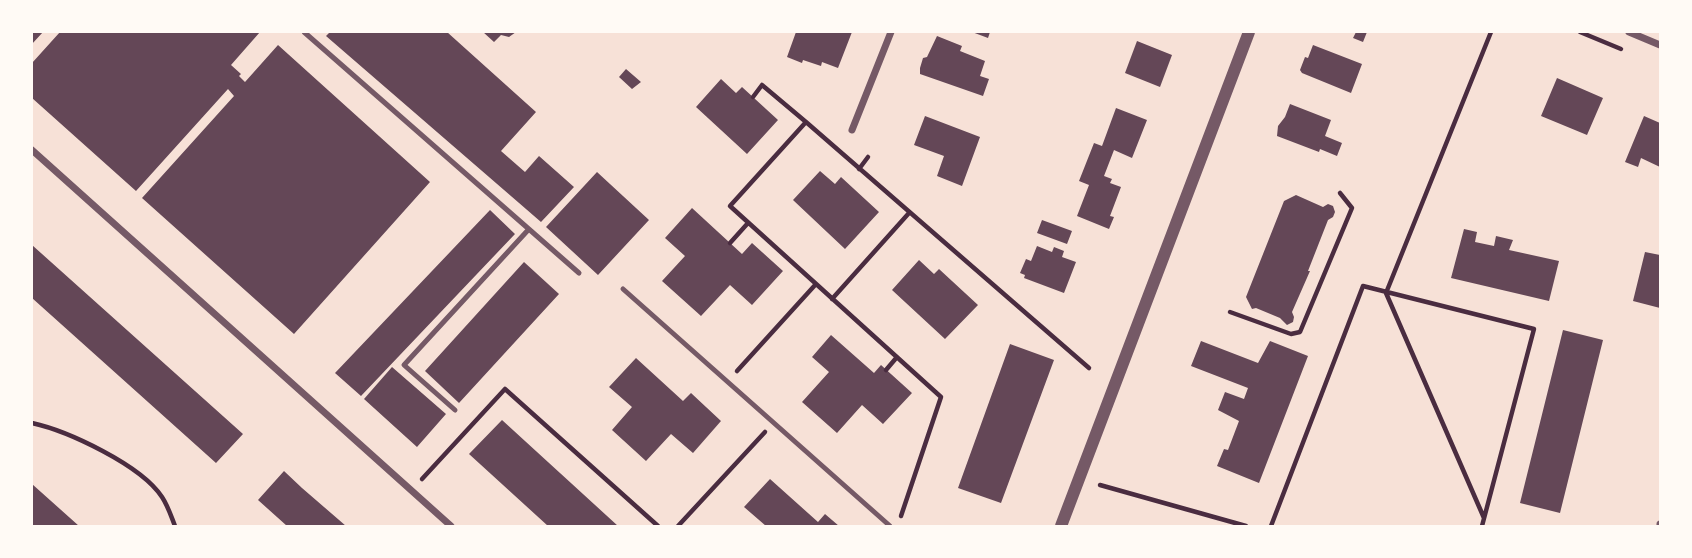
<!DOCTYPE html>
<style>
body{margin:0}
#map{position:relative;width:1692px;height:558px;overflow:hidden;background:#f7e1d7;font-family:Bitter,serif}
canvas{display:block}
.frame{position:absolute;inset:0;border:33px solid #fffaf5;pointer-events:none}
</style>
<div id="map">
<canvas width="1692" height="558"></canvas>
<div class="frame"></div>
</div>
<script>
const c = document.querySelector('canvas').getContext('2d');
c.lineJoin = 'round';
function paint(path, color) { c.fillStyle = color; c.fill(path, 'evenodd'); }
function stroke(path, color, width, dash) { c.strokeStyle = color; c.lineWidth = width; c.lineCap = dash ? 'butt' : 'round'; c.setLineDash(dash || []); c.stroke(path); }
paint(new Path2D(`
 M32,32h11l-11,12z
 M60,32h200l-29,33 10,9 -2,2 6,6 33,-37 152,137 -136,152 -152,-136 92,-102 -6,-7 -92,102 -104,-93v-35z
 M330,32h117l89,80 -35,39 24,21 14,-16 35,31 -33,35 -215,-186z
 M483,32h33l-7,5 -8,-2 -7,7z
 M796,32h56l-14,36 -16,-6 -1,4 -18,-6 -1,3 -15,-6z
 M972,32h18l-2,6z
 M1356,32h11l-4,10 -10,-4z
 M937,36l25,10 -2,5 25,10 -5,15 9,3 -6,17 -63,-22v-6l3,-10 4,-1z
 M1137,41l35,14 -12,32 -35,-14z
 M1313,45l49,19 -11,29 -49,-20 -2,-3 5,-13 3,1z
 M626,69l15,13 -9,7 -13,-12z
 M1557,78l46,20 -16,37 -46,-19z
 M721,79l15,14 6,-6 36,33 -31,34 -51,-47z
 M1290,104l41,16 -6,16 17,7 -5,13 -17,-7 -1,3 -42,-16 1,-10 7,-9z
 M1116,108l31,12 -15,38 -18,-8 -10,26 8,3 -2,4 11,4 -11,29 4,1 -5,12 -32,-13 12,-31 -10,-4 15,-38 8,3z
 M925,116l55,21 -18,49 -25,-10 7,-20 -30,-11z
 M1644,116l16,7v44l-19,-9 -3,9 -13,-5z
 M820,171l15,13 6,-7 38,35 -34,37 -52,-49z
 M597,172l52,48 -51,55 -52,-48z
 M1296,195l27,12 5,-3 5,2 2,6 -2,5 -5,3 -20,51h2l-18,41 2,5 -1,5 -6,3 -7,-7 -24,-10 -4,1 -6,-12 38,-96z
 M692,208l50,46 10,-11 31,28 -31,34 -22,-20 -29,31 -39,-35 23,-25 -20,-18z
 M490,210l25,24 -154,162 -26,-23z
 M1042,220l30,11 -5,13 -30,-11z
 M1464,229l13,3 -2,10 19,4 2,-10 17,4 -4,10 50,11 -10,40 -98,-23z
 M32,245l211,189 -27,29 -184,-165z
 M1037,246l15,6 2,-5 10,4 -2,6 14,5 -12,31 -40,-15 1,-3 -5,-2 6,-14 5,2z
 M1645,252l15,3v53l-27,-7z
 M919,260l15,14 5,-5 39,36 -33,34 -53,-49z
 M524,262l35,32 -100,109 -34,-32z
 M1563,330l40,10 -43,173 -40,-10z
 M831,335l43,38 7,-8 31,28 -29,31 -21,-19 -25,28 -35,-31 27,-30 -17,-15z
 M1201,341l57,22 12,-22 38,15 -49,127 -42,-17 7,-17 4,1 11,-29 -21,-11 7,-18 19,7 4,-11 -57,-22z
 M1010,344l44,16 -53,143 -43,-15z
 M636,358l47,43 8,-8 30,28 -28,32 -22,-19 -25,27 -34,-31 20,-23 -23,-20z
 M392,367l54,47 -29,33 -53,-48z
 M502,420l116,106h-70l-79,-72z
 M284,471l18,17 44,38h-59l-29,-26z
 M770,479l48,43 7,-8 14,12h-73l-22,-19z
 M32,484l47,42h-47z`), '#644757');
stroke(new Path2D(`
 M1580,32l41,17
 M753,97l9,-12 44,37
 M859,169l9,-12
 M730,243l18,-20
 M832,299l77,-86
 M1230,312l61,22 9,-2 52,-124 -12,-15
 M886,370l11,-13
 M737,371l79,-87
 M32,423c36,8 109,42 130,74 6,9 9,19 13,29
 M422,479l83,-90 153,137
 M1100,485l146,41
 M901,516l40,-119 -211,-191 76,-84 283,246
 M1484,518l-98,-225 105,-261
 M678,526l87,-94
 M1271,526l92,-240 171,43 -52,197`), '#4a2c40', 4.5);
stroke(new Path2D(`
 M304,32l275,241
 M623,289l267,237
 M455,410l-51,-45 125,-136`), '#755966', 5);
stroke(new Path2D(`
 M1629,32l31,13
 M852,130l39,-98
 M32,150l419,376
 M1660,526v-2`), '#755966', 7);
stroke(new Path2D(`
 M1061,526l188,-494`), '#755966', 12);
</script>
